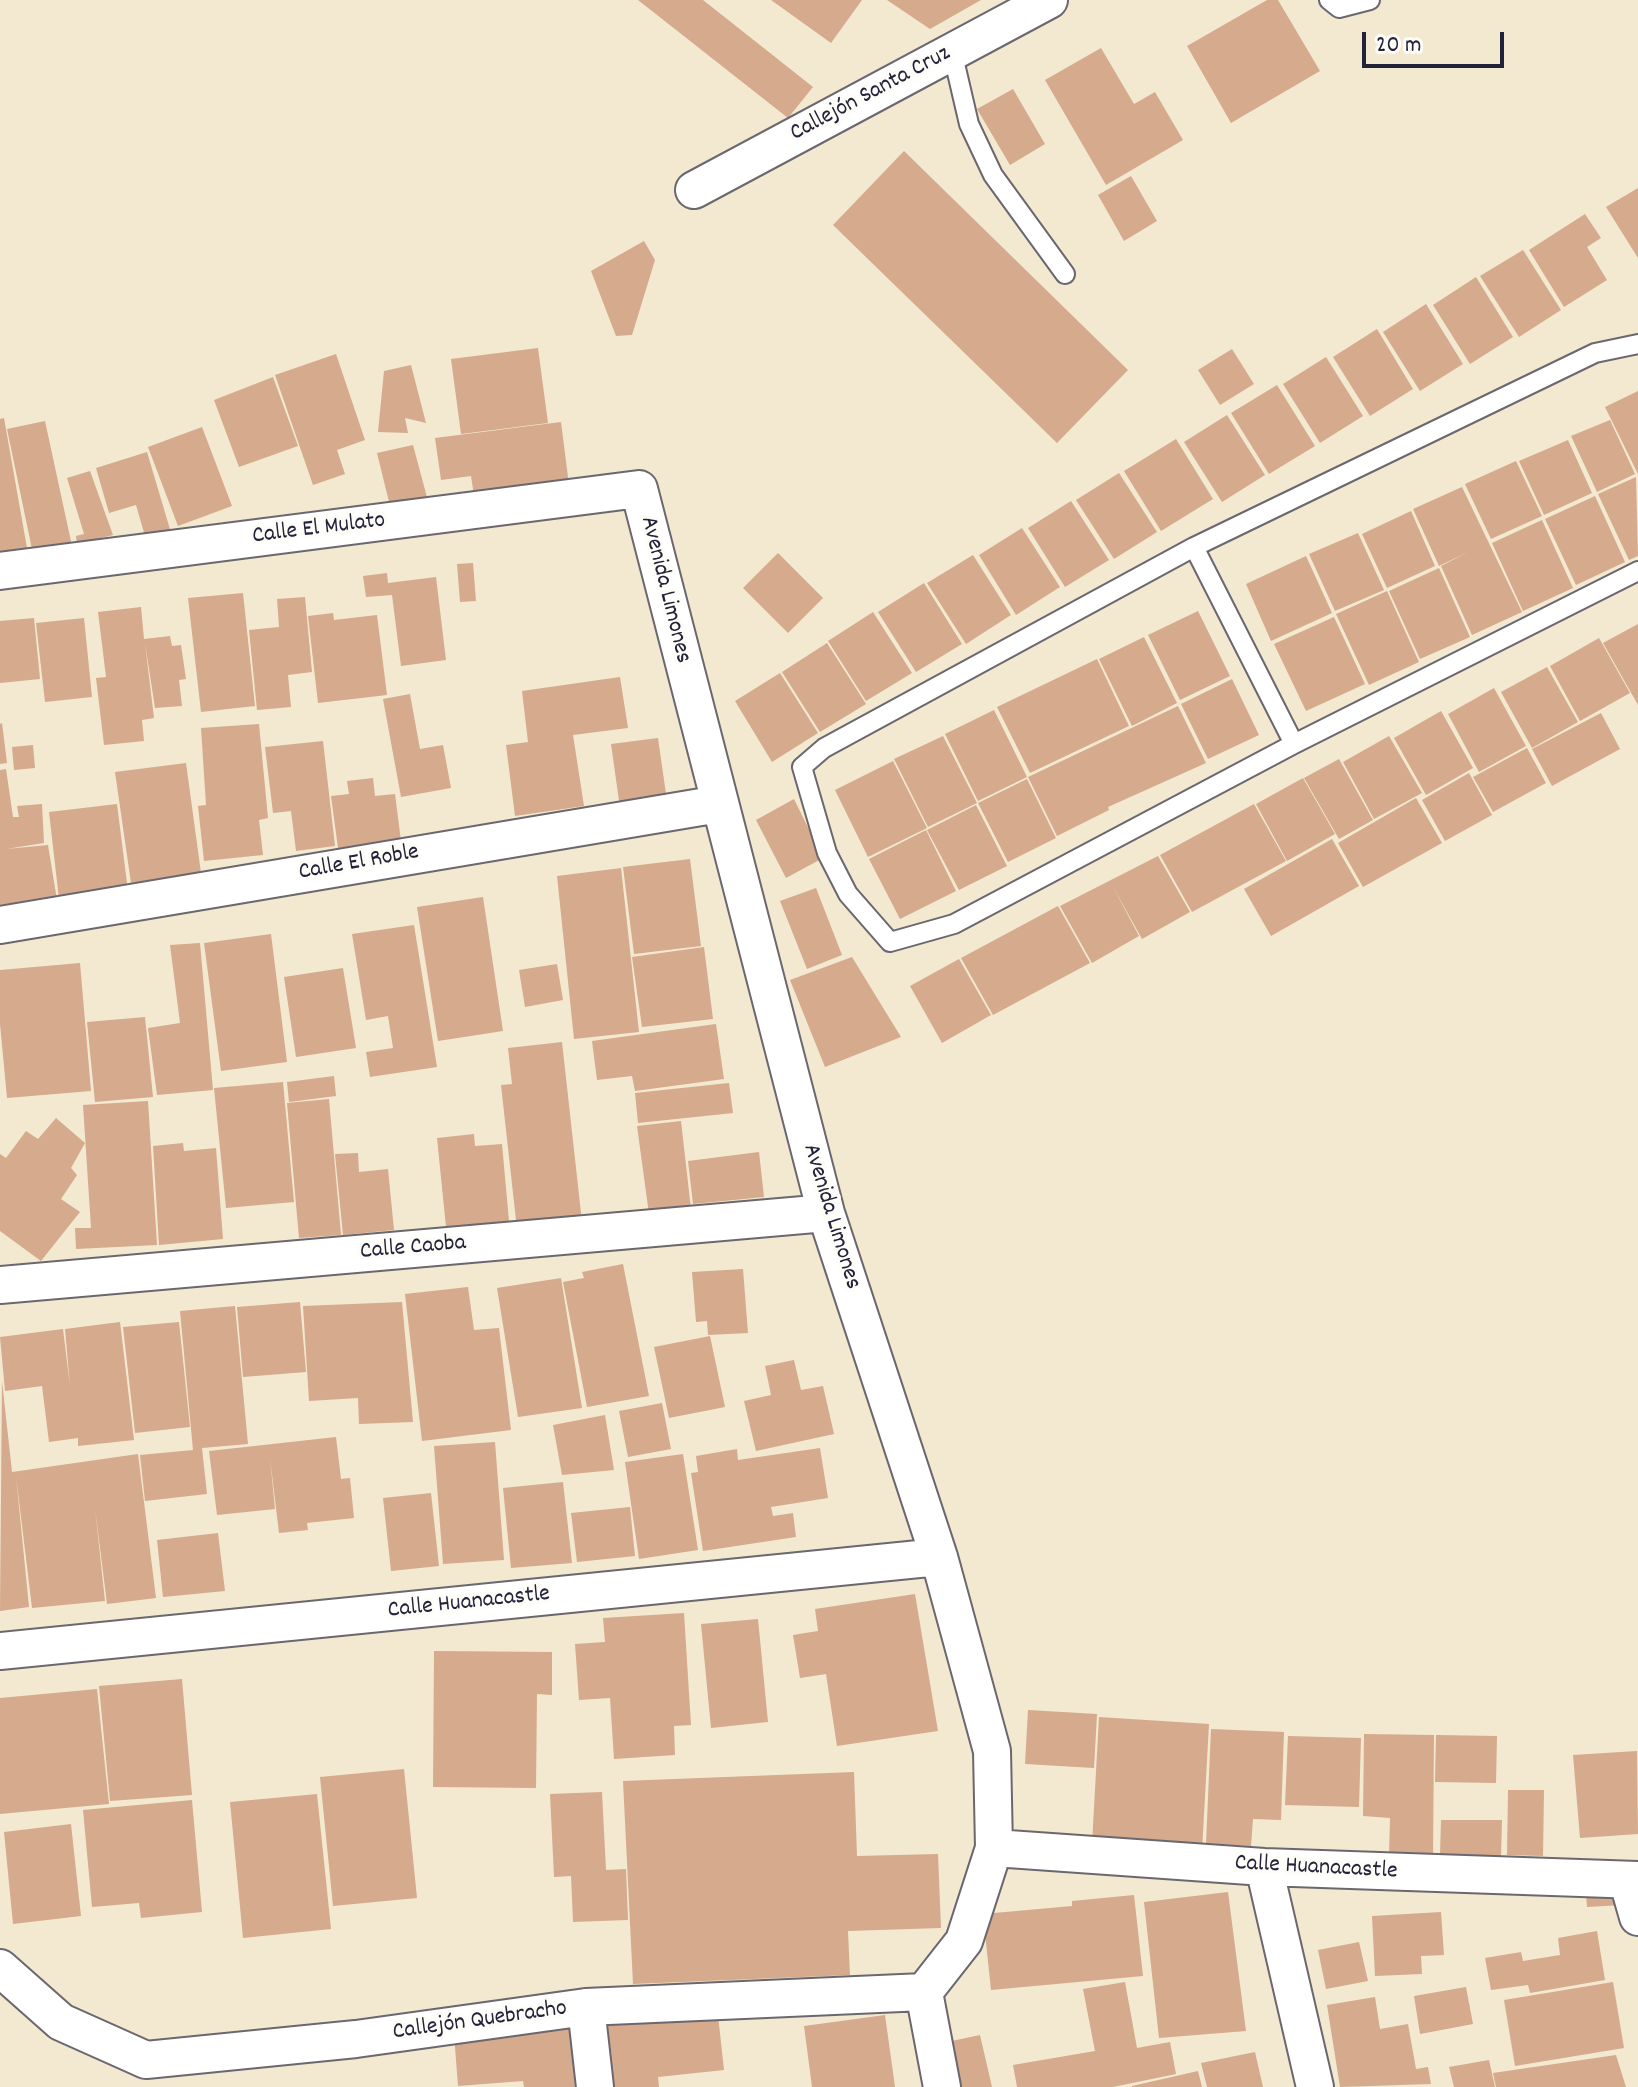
<!DOCTYPE html>
<meta charset="utf-8">
<style>
body{margin:0}
#map{position:relative;width:1638px;height:2087px;overflow:hidden;background:#f3e8d0;font-family:Dekko,sans-serif}
canvas{display:block}
.scale{position:absolute;left:1362px;top:32px;width:142px;height:36px;box-sizing:border-box;border:4px solid #22223b;border-top:0;padding-left:10px;font-size:24px;line-height:28px;white-space:nowrap;color:#22223b;-webkit-text-stroke:6px #fdfcf7;paint-order:stroke}
</style>
<div id="map">
<canvas width="1638" height="2087"></canvas>
<div class="scale">20 m</div>
</div>
<script>
const c = document.querySelector('canvas').getContext('2d');
c.lineJoin = 'round';
function paint(path, color) { c.fillStyle = color; c.fill(path, 'evenodd'); }
function stroke(path, color, width, dash) { c.strokeStyle = color; c.lineWidth = width; c.lineCap = dash ? 'butt' : 'round'; c.setLineDash(dash || []); c.stroke(path); }
function label(font, color, halo, rows, align = 'center') {
  c.font = font + ' Dekko,sans-serif'; c.lineWidth = 7; c.setLineDash([]); c.textBaseline = 'middle'; c.strokeStyle = halo; c.fillStyle = color; for (const [text, x, y, turn = 0] of rows) {
    c.save(); c.translate(x, y); c.rotate((+turn || 0) * Math.PI / 180); c.textAlign = isNaN(turn) ? turn : align; if (halo) c.strokeText(text, 0, 0); c.fillText(text, 0, 0); c.restore();
  }
}
paint(new Path2D(`
 M638,0h65l110,87 -25,31z
 M771,0h91l-31,43z
 M887,0h94l-51,29z
 M1267,0h11l42,71 -89,52 -44,-77z
 M1101,48l33,56 21,-12 28,48 -77,45 -61,-105z
 M1013,89l32,55 -35,21 -33,-56z
 M904,151l224,219 -71,73 -224,-218z
 M1131,176l26,45 -33,20 -26,-46z
 M1638,188v70l-32,-51z
 M1585,214l16,24 -14,9 20,33 -43,27 -35,-57z
 M644,241l11,19 -23,75 -16,1 -25,-65z
 M1523,250l38,60 -42,27 -39,-61z
 M1476,277l37,60 -43,27 -37,-59z
 M1426,304l37,60 -43,27 -37,-59z
 M1377,329l36,60 -43,27 -37,-59z
 M538,348l10,75 -87,11 -10,-75z
 M1232,349l22,35 -34,21 -22,-35z
 M336,354l29,86 -28,10 8,24 -32,11 -38,-110z
 M1326,357l37,59 -43,27 -37,-59z
 M411,365l15,58 -21,-5 3,15 -30,-1 6,-61z
 M273,377l25,69 -59,21 -25,-67z
 M1277,385l38,61 -46,28 -38,-61z
 M1638,391v83l-33,-67z
 M1227,415l38,60 -43,27 -38,-60z
 M4,418l23,130 -27,4v-133z
 M1610,420l25,54 -38,18 -26,-56z
 M45,421l27,125 -39,8 -26,-125z
 M561,422l8,63 -95,11 -3,-20 -30,4 -6,-42z
 M202,427l30,79 -54,20 -30,-79z
 M1176,439l37,60 -52,32 -37,-60z
 M1568,440l24,53 -48,22 -25,-54z
 M413,445l15,56 -37,9 -14,-57z
 M147,452l25,84 -25,7 -11,-38 -27,8 -13,-45z
 M1516,461l26,55 -51,23 -26,-55z
 M90,471l23,64 -36,9 -1,-8 8,-2 -17,-56z
 M1119,473l38,59 -43,27 -38,-59z
 M1636,477l2,79 -9,4 -31,-66z
 M1462,487l60,125 -50,23 -31,-69 27,-14 -29,14 -26,-57z
 M1595,496l30,66 -49,23 -31,-66z
 M1071,501l38,59 -44,27 -37,-59z
 M1411,511l24,55 -48,22 -25,-54z
 M1542,520l31,68 -50,23 -31,-68z
 M1022,528l38,59 -44,28 -37,-60z
 M1358,533l26,57 -49,21 -26,-57z
 M778,553l45,45 -35,35 -45,-45z
 M973,555l38,60 -45,29 -39,-61z
 M1306,556l26,57 -61,28 -25,-57z
 M473,563l3,38 -16,1 -3,-38z
 M1439,568l31,69 -50,22 -31,-68z
 M387,573l1,10 48,-6 10,83 -45,6 -9,-71 -26,2 -3,-21z
 M924,583l38,61 -46,28 -38,-60z
 M1387,591l32,71 -50,23 -33,-71z
 M243,593l12,113 -54,6 -13,-114z
 M305,597l7,75 -24,3 3,32 -34,3 -8,-80 30,-3 -2,-28z
 M141,607l3,32 26,-3 2,10 9,-1 5,34 -7,1 3,26 -27,2 -10,-65 9,75 -12,2 2,21 -40,4 -8,-67 10,-1 -8,-65z
 M1198,611l32,65 -50,24 -32,-65z
 M873,612l39,61 -46,28 -38,-60z
 M333,613l1,7 43,-5 10,80 -69,8 -10,-87z
 M1334,617l31,67 -59,27 -32,-67z
 M34,618l6,61 -40,4v-62z
 M84,618l8,79 -47,5 -9,-79z
 M1638,624v81l-35,-62z
 M1144,637l33,66 -45,23 -33,-67z
 M1599,638l31,55 -50,28 -30,-55z
 M827,643l39,61 -46,28 -38,-60z
 M1097,659l32,67 -99,47 -33,-66z
 M1547,667l31,55 -46,26 -31,-56z
 M780,673l38,60 -46,29 -37,-61z
 M620,677l8,51 -55,7 11,71 -69,10 -9,-71 22,-3 -6,-51z
 M1232,679l27,56 -51,24 -27,-55z
 M1494,688l32,58 -47,26 -31,-58z
 M410,694l10,55 23,-4 8,43 -50,9 -18,-98z
 M1178,706l28,57 -98,44 1,3 -52,26 -29,-59z
 M994,710l33,67 -49,24 -33,-67z
 M1441,711l32,57 -47,27 -32,-57z
 M1601,713l19,36 -68,37 -20,-37z
 M2,723l5,40 -7,1v-40z
 M259,724l9,94 -9,2 4,35 -59,6 -6,-55 8,-1 -5,-77z
 M943,736l34,67 -49,24 -34,-68z
 M1389,736l33,57 -48,26 -31,-57z
 M658,738l10,70 -47,7 -10,-71z
 M323,741l12,105 -39,5 -5,-40 -18,2 -8,-66z
 M33,745l2,23 -21,2 -2,-23z
 M1527,748l19,35 -53,29 -20,-35z
 M1339,759l34,61 -34,19 -35,-61z
 M893,761l34,67 -59,29 -33,-67z
 M186,763l15,110 -70,10 -16,-111z
 M6,769l7,48h6l-2,-11 25,-2 2,39 -38,6 42,-4 9,55 -57,8v-138z
 M1469,773l23,42 -47,26 -23,-41z
 M373,778l2,18 20,-2 6,47 -63,7 -7,-52 18,-2 -2,-13z
 M1303,778l32,56 -48,27 -31,-57z
 M1027,779l29,59 -48,24 -30,-59z
 M1416,798l26,45 -79,44 -25,-44z
 M794,799l29,59 -37,20 -30,-58z
 M117,804l11,87 -69,8 -10,-87z
 M1254,804l32,57 -94,51 -32,-57z
 M976,805l31,61 -48,24 -32,-60z
 M926,830l30,61 -56,28 -31,-60z
 M1332,839l27,47 -88,50 -27,-47z
 M1158,856l32,56 -48,27 -30,-54 27,51 -47,27 -32,-57z
 M690,859l11,87 -67,8 -11,-87z
 M621,868l18,164 -65,7 -17,-163z
 M816,888l26,67 -35,14 -27,-68z
 M483,897l20,134 -65,10 -21,-134z
 M1058,906l32,57 -97,52 -32,-57z
 M414,925l23,142 -67,10 -4,-25 27,-4 -5,-32 -22,4 -14,-86z
 M271,934l16,128 -66,9 -17,-128z
 M200,943l13,147 -56,5 -9,-67 32,-5 -10,-78z
 M704,947l9,72 -71,8 -10,-70z
 M852,957l49,80 -76,30 -35,-87z
 M959,959l32,56 -49,28 -32,-57z
 M80,963l11,128 -84,7 -7,-74v-54z
 M557,964l6,36 -38,7 -6,-37z
 M343,968l13,80 -60,9 -12,-80z
 M145,1017l8,80 -58,5 -8,-80z
 M716,1024l8,55 -89,12 -3,-15 -35,4 -5,-39z
 M562,1042l20,180 -65,7 -16,-144 11,-1 -4,-36z
 M334,1076l2,20 -47,6 -2,-20z
 M283,1082l11,120 -68,6 -12,-120z
 M729,1083l4,30 -95,10 -3,-30z
 M329,1099l12,136 -42,3 -12,-135z
 M148,1101l9,144 -81,4 -1,-21h16l-8,-123z
 M56,1118l29,25 -14,25 6,7 -16,24 19,13 -39,49 -41,-30v-77l6,4 20,-27 12,8z
 M681,1121l10,88 -42,5 -12,-88z
 M474,1134l1,12 27,-2 7,77 -63,6 -9,-89z
 M183,1143l1,8 32,-3 7,91 -64,6 -6,-99z
 M759,1152l5,45 -71,7 -5,-43z
 M358,1153l1,19 29,-3 6,61 -51,5 -8,-81z
 M623,1264l26,132 -62,11 -24,-125 21,-4 -2,-6z
 M743,1269l5,64 -40,2 -1,-14 -11,1 -4,-50z
 M561,1278l21,130 -64,9 -21,-129z
 M468,1287l6,43 25,-2 12,102 -89,11 -17,-147z
 M300,1302l6,70 -63,5 -6,-70z
 M402,1302l11,120 -54,2 -1,-26 -49,3 -6,-95z
 M235,1306l13,138 -46,4 5,46 -62,7 -5,-46 53,-5 -13,-139z
 M120,1322l14,118 -56,6v-8l-29,4 -7,-56 -37,5 -5,-54 63,-8 7,57 -5,-57z
 M179,1322l11,105 -55,6 -12,-106z
 M710,1336l15,71 -56,11 -15,-71z
 M794,1360l7,30 22,-4 11,48 -78,17 -12,-50 27,-6 -6,-29z
 M2,1381l10,91 126,-18 18,144 -49,6 -12,-96 10,93 -73,7 -16,-132 13,131 -29,4z
 M662,1403l9,46 -43,8 -9,-46z
 M605,1415l9,55 -52,5 -9,-50z
 M336,1437l5,42 9,-1 4,40 -47,5 1,7 -29,3 -9,-75 5,51 -58,6 -8,-64z
 M495,1442l9,118 -61,4 -9,-118z
 M820,1448l8,50 -57,9 2,9 20,-3 3,24 -93,14 -12,-78 7,-1 -2,-16 41,-7 1,11z
 M683,1454l15,96 -59,9 -14,-97z
 M563,1482l9,81 -61,5 -8,-80z
 M431,1493l8,73 -48,5 -8,-73z
 M630,1507l5,49 -58,6 -6,-49z
 M218,1533l7,58 -62,6 -6,-57z
 M915,1594l23,137 -101,15 -11,-72 -26,4 -7,-43 25,-4 -3,-22z
 M684,1613l7,112 -17,1 1,29 -61,4 -4,-61 -31,2 -4,-56 30,-2 -2,-24z
 M758,1619l10,103 -57,6 -10,-104z
 M434,1651l118,1v43l-15,-1 -1,94 -103,-1z
 M182,1679l10,116 -82,6 -11,-115z
 M97,1689l12,115 -109,10v-116z
 M1028,1710l69,4 -3,54 -69,-4z
 M1099,1717l110,7 -7,127 -110,-7z
 M1211,1729l73,3 -3,88 -28,-1 -2,27 -45,-2z
 M1364,1734l70,1 -1,121h-44l1,-38 -27,-2z
 M1436,1735l61,1 -1,47 -61,-1z
 M1288,1736l73,2 -2,69 -74,-2z
 M1637,1751l1,83 -58,4 -7,-83z
 M404,1769l13,129 -84,8 -13,-129z
 M854,1772l3,84 81,-2 3,74 -93,3 2,44 -217,9 -10,-203z
 M1508,1790h36l-1,66 -36,-1z
 M602,1792l4,78 20,-1 2,51 -55,2 -2,-46 -17,1 -4,-83z
 M317,1794l14,135 -88,9 -13,-136z
 M192,1800l10,112 -61,6 -2,-15 -47,4 -9,-97z
 M1441,1820h61l-1,36 -61,-1z
 M71,1824l10,92 -68,8 -9,-92z
 M1228,1892l18,139 -87,7 -15,-136z
 M1622,1892v13l-35,2 -1,-14z
 M1134,1895l9,81 -152,14 -8,-76 89,-8v-5z
 M1441,1912l3,43 -23,1 1,18 -47,2 -3,-60z
 M1597,1931l8,49 -75,13 -2,-8 -37,5 -6,-32 36,-6 2,9 37,-6 -2,-17z
 M1359,1942l9,39 -42,8 -8,-39z
 M1125,1982l12,66 33,-6 6,32 -63,13h-96l-4,-22 82,-14 -12,-62z
 M1613,1982l11,66 -109,18 -11,-66z
 M1466,1987l7,37 -53,10 -6,-38z
 M1375,1997l5,32 28,-5 8,45 12,-2 3,17 -91,3 -13,-82z
 M717,2006l7,64 -66,7 1,10h-48l-8,-68z
 M885,2015l10,72h-83l-8,-61z
 M570,2024l5,63h-51l-1,-6 -65,5 -4,-52z
 M980,2035l12,52h-40l-10,-44z
 M1255,2052l8,35h-56l-6,-24z
 M1616,2055l10,32h-130l-3,-14z
 M1489,2060l6,27h-41l-5,-20z
 M1198,2071l4,16h-70v-1z`), '#d5aa8d');
const service = new Path2D(`
 M1329,0l10,8 31,-8
 M952,51l17,73 24,51 72,99
 M1638,344l-43,9 -401,194 -370,201 -22,19 25,86 21,41 42,48 64,-18 340,-180 344,-173
 M1194,547l100,197`);
const minor = new Path2D(`
 M694,190l355,-190
 M0,571l639,-82 187,724 113,344 53,194 2,97 -30,93 -40,51 -338,15 -230,32 -210,21 -85,-38 -61,-54
 M0,925l719,-121
 M0,1285l826,-72
 M0,1651l939,-94
 M994,1848l270,19 374,13
 M1264,1867l51,220
 M1628,1882l10,35
 M924,1992l18,95
 M586,2007l9,80`);
stroke(service, '#6b676f', 22);
stroke(minor, '#6b676f', 40);
stroke(service, '#fff', 18);
stroke(minor, '#fff', 36);
label('24px', '#22223b', '#fdfcf7', [
 ["Callejón Santa Cruz",871,95,-28],
 ["Calle El Mulato",319,530,-7],
 ["Avenida Limones",664,590,76],
 ["Calle El Roble",359,864,-10],
 ["Avenida Limones",830,1217,73],
 ["Calle Caoba",413,1249,-5],
 ["Calle Huanacastle",469,1604,-6],
 ["Calle Huanacastle",1316,1869,3],
 ["Callejón Quebracho",480,2022,-8]
]);
</script>
